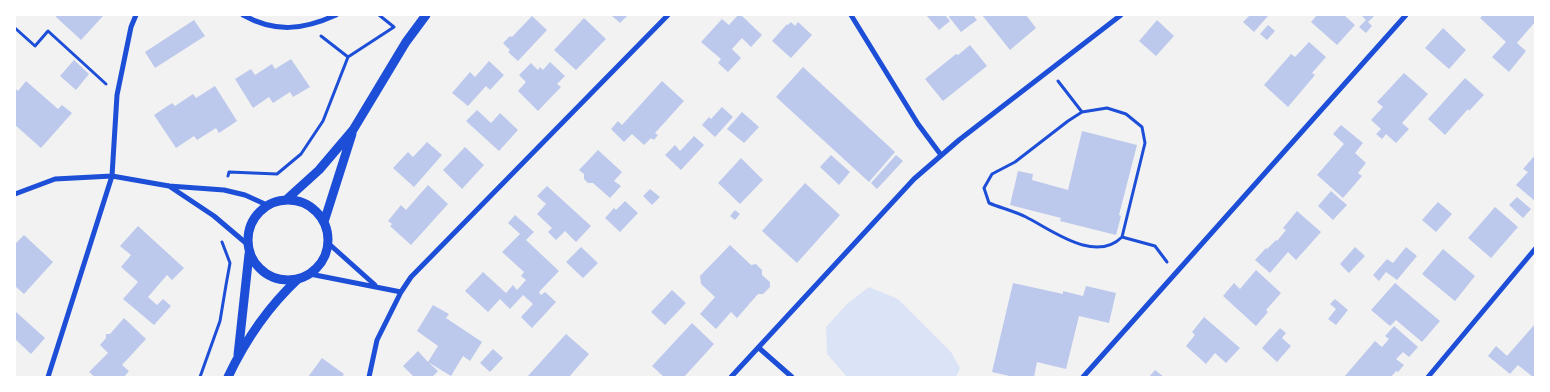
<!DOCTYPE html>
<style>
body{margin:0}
#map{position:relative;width:1550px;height:392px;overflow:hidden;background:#f2f2f2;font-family:Karla,sans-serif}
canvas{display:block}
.frame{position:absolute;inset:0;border:16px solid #fff;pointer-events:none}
</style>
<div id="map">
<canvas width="1550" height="392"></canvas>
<div class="frame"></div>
</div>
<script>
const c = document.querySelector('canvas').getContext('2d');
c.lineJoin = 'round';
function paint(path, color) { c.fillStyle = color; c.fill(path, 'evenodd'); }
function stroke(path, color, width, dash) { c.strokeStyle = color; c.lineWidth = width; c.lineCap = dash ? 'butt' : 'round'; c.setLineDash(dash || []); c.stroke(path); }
paint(new Path2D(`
 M869,287l29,12 53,53 9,16 -4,9h-109l-20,-23 -1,-27 21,-23z`), '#dbe4f7');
paint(new Path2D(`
 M57,15h47l-23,25 -25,-23z
 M611,15h17l-8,8z
 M738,15h3l21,20 -11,12 -9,-9 -10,11 9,9 -13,14 -10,-9 3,-4 -20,-17 21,-23 7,6z
 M926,15h19l5,6 -11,9z
 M949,15h24l4,5 -16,12 -12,-15z
 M982,15h44l10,13 -26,22z
 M1250,15h16l2,1 -14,16 -11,-10z
 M1317,15h27l11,10 -18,20 -26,-23z
 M1361,15h14l-7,7 4,4 -6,7 -7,-6 7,-7z
 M1483,15h52v7l-18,21 9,8 -17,21 -17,-15 14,-15 -26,-24z
 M532,16l15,14 -29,31 -10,-9 2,-2 -7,-7 7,-7 2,1z
 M584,18l22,21 -30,31 -22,-20z
 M194,20l11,16 -50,32 -10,-16z
 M1157,20l17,16 -18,20 -17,-15z
 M791,22l4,4 3,-4 14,13 -21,23 -19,-17 15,-17 1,1z
 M1268,25l7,6 -8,9 -7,-6z
 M1443,28l23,22 -17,19 -24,-21z
 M1309,42l17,15 -14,16 3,2 -27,32 -24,-22 27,-31 4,3z
 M970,45l17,21 -44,35 -18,-22 31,-25 2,1z
 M291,59l19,28 -17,10 -3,-5 -17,11 -4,-6 -16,11 -18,-29 16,-10 4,6 17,-11 3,5z
 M74,60l15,14 -13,16 -16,-14z
 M489,61l15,14 -14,15 -4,-4 -18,20 -16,-13 18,-21 5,5z
 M550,62l15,14 -8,8 4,3 -23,24 -20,-20 8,-9 -7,-7 12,-12 7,7 2,-3 3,3z
 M803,67l92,85 -26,30 -93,-85z
 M1404,73l24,21 -26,29 7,6 -13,14 -10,-9 -4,5 -6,-5 5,-5 -10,-9 12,-13 -6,-5z
 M1465,78l19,17 -15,16 -1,-2 -23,26 -17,-16z
 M26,81l32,28 4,-4 10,8 -31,35 -26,-23v-37l3,3z
 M662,81l22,20 -29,32 3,2 -4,5 -3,-2 -7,7 -12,-11 -8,8 -13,-13 7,-8 4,4z
 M215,86l22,35 -18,12 -3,-5 -19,12 -3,-4 -18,12 -22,-33 18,-12 3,3 18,-12 3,4z
 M722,107l11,10 -18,20 -13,-12 7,-8 2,2z
 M477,110l14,13 9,-10 18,17 -19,21 -33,-30z
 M742,112l17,15 -15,16 -17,-14z
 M1341,125l22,18 -8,10 11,10 -8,10 4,3 -19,22 -26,-23 27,-31 -11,-10z
 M1082,131l55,14 -18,70 2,1 -5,19 -56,-14 1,-3 -51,-13 8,-34 15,3 -1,6 36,10z
 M694,136l10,9 -23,25 -16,-15 10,-10 5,6z
 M427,142l15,13 -28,32 -21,-19 15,-16 5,5z
 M465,147l19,18 -22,24 -19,-19z
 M598,150l24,22 -8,9 7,5 -11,12 -17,-15h-5l-4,-4v-5l-5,-4z
 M831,155l19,17 -11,13 -19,-18z
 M896,155l7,6 -26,28 -6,-6z
 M1535,155v46l-19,-16 12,-13 -5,-3z
 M741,158l22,22 -23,24 -22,-21z
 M805,183l35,32 -43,48 -35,-32z
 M428,185l20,19 -37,41 -21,-19 2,-2 -4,-3 13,-16 5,5z
 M547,186l44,40 -15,16 -11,-11 -9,9 -8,-8 4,-4 -15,-14 9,-10 -9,-8z
 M650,189l10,8 -8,8 -9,-9z
 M1331,191l16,14 -14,15 -15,-14z
 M1517,197l14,12 -8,9 -14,-13z
 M625,201l13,12 -18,19 -15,-14 9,-10 2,2z
 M1438,202l14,12 -16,18 -14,-12z
 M1495,207l23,20 -27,31 -23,-20z
 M735,210l5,4 -5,6 -5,-4z
 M1297,211l24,21 -25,28 -8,-8 -18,21 -15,-13 11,-12 1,1 9,-9 1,1 9,-11 -3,-2z
 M515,215l19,17 -8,8 33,31 -20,21 2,3 4,-3 11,10 -24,26 -11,-11 12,-13 -10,-9 -13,14 -10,-10 -12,13 -23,-21 18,-19 23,21 7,-8 4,5 9,-10 -5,-4 3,-4 -22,-20 18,-18 -12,-11z
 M138,226l46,42 -12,12 -5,-5 -19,22 9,8 6,-6 8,7 -17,19 -31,-26 15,-17 -17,-15 10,-12 -11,-9z
 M24,235l29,27 -29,32 -9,-8v-42z
 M730,245l21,20 5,-1 6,6v5l8,7v5l-7,7h-5l-21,24 -6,-6 -15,17 -16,-15 15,-17 -14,-13 -1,-8z
 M581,247l17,16 -15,15 -17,-16z
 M1355,247l10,9 -16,17 -9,-9z
 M1406,247l11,9 -20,24 -11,-8 -7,9 -6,-6 14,-16 6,4z
 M1443,249l32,27 -20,25 -33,-27z
 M1256,270l25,23 -15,17 2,2 -12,14 -33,-30 11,-13 6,6z
 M1013,283l50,11v-3l20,5 3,-10 30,7 -7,30 -30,-7 -13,53 -29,-7 -3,15h-20l-22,-5z
 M1395,283l45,38 -18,21 -26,-22 -6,6 -19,-16z
 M672,290l14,13 -21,22 -14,-13z
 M1335,299l13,11 -12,15 -8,-6 8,-10 -6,-5z
 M433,305l16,9 -3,4 36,24 -12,19 -7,-5 -12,20 -23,-14 10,9 -6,6h-18l-11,-11 15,-15 10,11 10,-16 -21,-15z
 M15,311l30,27 -14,16 -16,-15z
 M1204,317l36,31 -14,15 -11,-10 -9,11 -20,-18 9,-11 -3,-3z
 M124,318l22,21 -24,26 7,6 -5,6h-29l-6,-5 19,-19 -8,-8 6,-7v-4h4z
 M692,323l22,21 -30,33h-20l-12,-11z
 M1535,324v51l-2,2 -15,-12 -8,9 -22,-18 8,-10 11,10z
 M1394,326l24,21 -9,10 -6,-5 -7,7 8,6 -6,7 -2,-1 -5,6h-47l31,-36 7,6 7,-8 -4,-3z
 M1280,328l6,5 -4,5 9,8 -14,16 -15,-14z
 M566,334l23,20 -20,23h-42z
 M493,349l10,9 -13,14 -10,-9z
 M322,358l22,16 -2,3h-34z
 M1155,370l9,7h-15z`), '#bdc9ec');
stroke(new Path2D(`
 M15,28l20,18 13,-15 58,53
 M321,36l27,21
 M1058,81l24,31
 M1107,108l19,6 16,13 3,16 -23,94c-27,27 -70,-7 -96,-20 -12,-6 -25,-9 -37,-14l-5,-15 8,-14 23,-12 53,-41 14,-9z
 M228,176l1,-4 48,2 24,-20 22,-33 25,-64 46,-30 -15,-12
 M1122,237l33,9 12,16
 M200,377l20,-56 6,-36 4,-22 -8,-21`), '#1d4ed8', 3);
stroke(new Path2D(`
 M243,15c32,18 60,15 93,0
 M851,15l67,109 23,31
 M169,186l45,30 33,28
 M15,194l40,-15 57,-3 57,10 55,4 21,5 22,10
 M328,243l47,42
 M310,274l91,18
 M759,348l33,29
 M48,377l64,-201 5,-81 14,-68 5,-12
 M369,377l8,-37 24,-48 10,-15 257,-262
 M731,377l183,-198 45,-39 162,-125
 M1083,377l323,-362
 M1428,377l107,-128`), '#1d4ed8', 5);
stroke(new Path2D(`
 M287,199l32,-29 34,-40 53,-88 20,-27
 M248 240a40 40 0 1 1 80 0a40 40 0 1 1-80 0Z
 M324,222l28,-88
 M238,355l11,-101
 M228,377c17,-36 41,-71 70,-98`), '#1d4ed8', 9);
</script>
